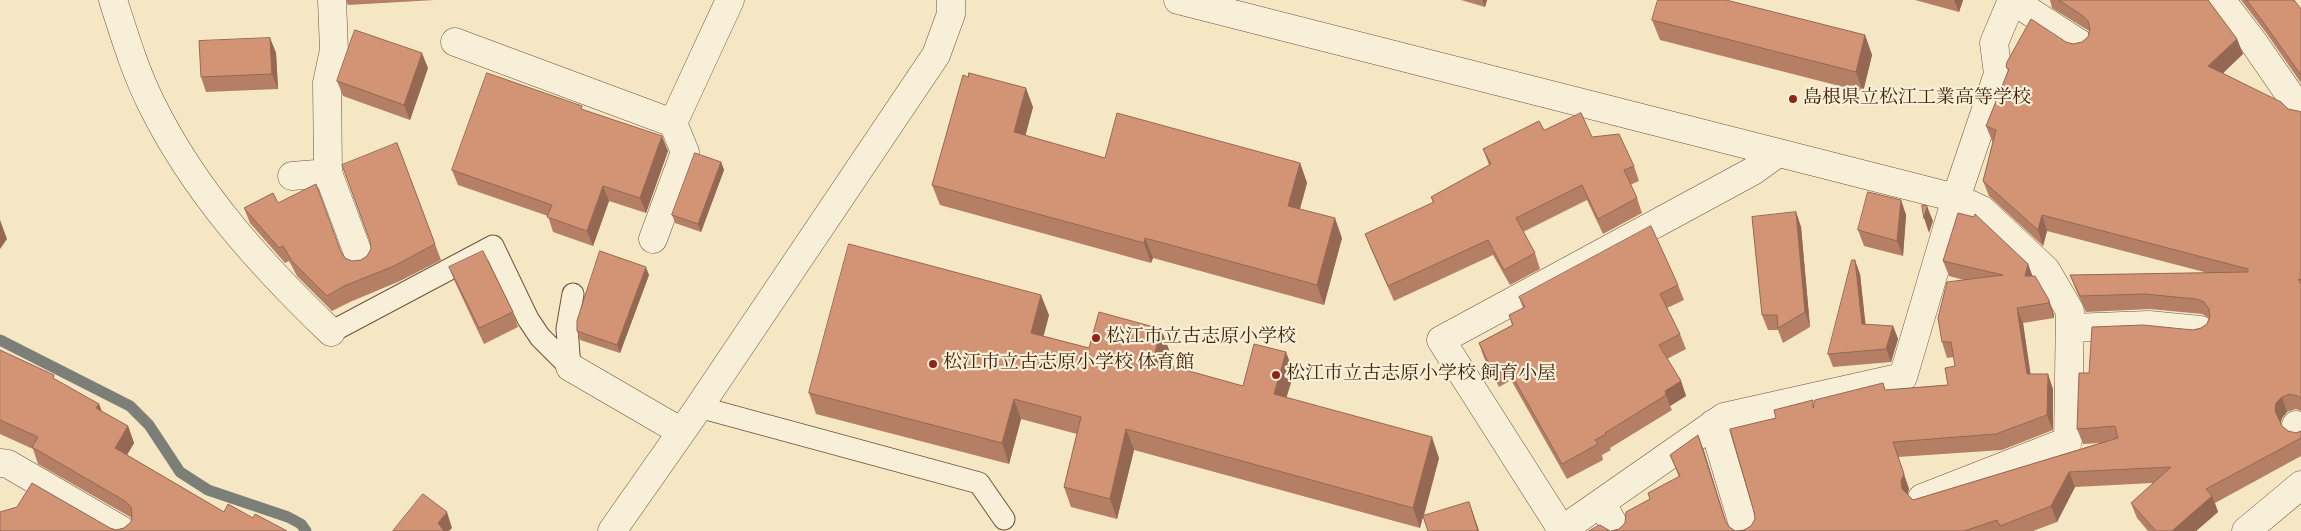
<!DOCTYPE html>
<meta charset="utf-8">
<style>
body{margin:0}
canvas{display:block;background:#f5e6c4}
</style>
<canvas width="2301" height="531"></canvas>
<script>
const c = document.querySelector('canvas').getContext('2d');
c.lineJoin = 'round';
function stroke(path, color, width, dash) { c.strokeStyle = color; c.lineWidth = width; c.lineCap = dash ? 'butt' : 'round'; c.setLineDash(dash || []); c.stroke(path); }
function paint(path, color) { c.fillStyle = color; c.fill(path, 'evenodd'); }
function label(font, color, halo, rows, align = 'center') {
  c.font = font + ' "IM FELL English","Noto Serif JP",serif'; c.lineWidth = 4.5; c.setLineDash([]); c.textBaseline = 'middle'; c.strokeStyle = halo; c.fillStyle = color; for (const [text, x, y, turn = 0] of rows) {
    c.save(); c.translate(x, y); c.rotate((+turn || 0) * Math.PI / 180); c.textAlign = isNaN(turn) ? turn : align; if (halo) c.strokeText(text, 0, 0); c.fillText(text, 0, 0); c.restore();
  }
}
stroke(new Path2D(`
 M0,340l130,66 19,19 31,47 28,18 80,27 13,7 5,7`), '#7b7f78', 11);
const lane = new Path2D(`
 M331,332l162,-86 35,73 12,18 30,30
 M570,367l-3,-38 6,-35
 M699,407l280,76 25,36`);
const street = new Path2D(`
 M113,0c11,34 22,71 38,103 43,88 110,162 180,229
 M332,0l2,50 -7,33 1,90 33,88
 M1178,0l778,198 26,12 64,60 24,41 -2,130 -146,57
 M2221,0l33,43 47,68
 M455,42l218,81 57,-123
 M1778,153l-25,18 -312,169 121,190 162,-113 179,-40 53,-179 42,-124 -4,-31 18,-43 68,44
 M292,176l36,-3
 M653,239l32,-87 -12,-29
 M2071,328l78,-3 51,5
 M570,367l110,64
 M1713,424l32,107
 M2296,425l5,8
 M0,463l8,1 115,67
 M1602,503l15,28
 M612,531l87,-124 237,-352 15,-41v-14
 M2246,531l55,-46`);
stroke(lane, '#6e5439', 23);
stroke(street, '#6e5439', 29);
stroke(lane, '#f8efd9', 21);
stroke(street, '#f8efd9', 28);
paint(new Path2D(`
 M346,0h89l-87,5z
 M1461,0h26l-2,7z
 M1915,0h48l-4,12z
 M2050,0h158l29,39 6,15 -21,19 66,36 13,3v299l-5,-2 -9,3 -5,6 -1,5 1,3 6,5 8,2 5,-2v25l-86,47 3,9 -22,19h-48l-11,-13 -6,-15 22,-20 -78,4 -18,35 -24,9h-422l8,-2 31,-30 -2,-6 31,-16 -9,-22 34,-4 22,72 2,3 7,5 9,-1 7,-4 4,-7 21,-101 38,-13 71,-15 63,-5 7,-19 -1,-9 -7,1 -5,-16 22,-62 -15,-4 -6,-15 85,3 4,12 17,24 5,15v3l-31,5 7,51 23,15v41l-51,20 -104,7 11,32 -2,5 6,6 187,-57 -17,1 -6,-15 12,-56 104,-43 8,-2 6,-4 2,-6 -7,-4 -52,-5 -64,3 -10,-22 -6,-15 138,-2 -161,-42 -4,15 -54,-50 -6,-15 10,-39 -1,-1 -6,-15 22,-55 -2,-4 60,-25 7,2 9,-2 6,-5 1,-6 -37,-23z
 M2241,0h53l7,9v74l-34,-49z
 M1652,20l213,15 7,20 -9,37 -203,-52z
 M270,38l6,15 2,36 -72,3 -5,-15z
 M428,68l-18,52 -67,-24 -6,-15z
 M968,77l65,30 -8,29 80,22 195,5 7,20 -7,26 42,29 -18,67 -171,-47 -2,5 -211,-58 -8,-20z
 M583,110l85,41 -22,62 -37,-12 -16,45 -40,-14 -5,-16 -90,-31 -6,-15z
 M1544,130l48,7 42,29 5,15 -9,4 7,13 5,15 -39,21 -16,-34 -64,32 12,21 5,16 -30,16 -17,-30 -99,46 -23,-52 -6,-15 68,-31 -2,-6 58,-32 -6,-16z
 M397,143l44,117 -41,21 -50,21 -18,9 -35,-35 -8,-15 -4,2 -35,-40 -6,-15 34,-5 63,49 4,6 7,3 9,-1 6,-4 4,-7z
 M721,162l3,8 -23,62 -26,-9 -3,-8z
 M1901,200l5,15 -3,41 -39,-10 -6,-16z
 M1796,212l5,15 9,100 -27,16 -5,-13h-10l-6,-15z
 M449,267l64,45 5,15 -34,17 -29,-62z
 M1860,274l5,50 28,2 5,13 -7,23 -58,5 -5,-13z
 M649,275l-29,78 -40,-13 -3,-9z
 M1678,285l6,15 -17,8 13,26 6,15 -19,10 14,22 5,15 -16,10 2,4 -62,38 1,2 -9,5 1,5 -36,19 -56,-99 -12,7 -15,-29 -5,-15 33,-18 -3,-10 14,-7 -4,-11z
 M1049,315l-6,21 46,12 72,-19 8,21 -4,15 78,21 51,-13 -8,25 153,60 -15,58 45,-14 10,29h-51l-5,-15 -3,12 -286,-78 -17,69 -46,-12 -7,-20 13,-53 -56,-15 -12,45 -193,-50 -7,-21z
 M0,350l99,54 3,8 26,14 6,17 -7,12 97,57 29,6 34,13h-287l110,-3 6,2 8,-2 7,-6 1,-4 -94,-54 -5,-15 -33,-15z`), '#b57f65');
paint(new Path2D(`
 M1482,0h5l-2,7z
 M1954,0h9l-4,12z
 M1865,35l7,20 -9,37 -7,-20z
 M270,38l6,15 2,36 -6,-15z
 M2237,39l6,15 -29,28 -6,-16z
 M422,53l6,15 -18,52 -6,-15z
 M1026,88l7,19 -12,45 -7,-20z
 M662,136l6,15 -22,62 -6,-15z
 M721,162l3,8 -23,62 -3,-8z
 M1300,163l7,20 -12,43 -7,-20z
 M603,186l6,15 -16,45 -6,-15z
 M1901,200l5,15 -3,41 -6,-15z
 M1927,206l6,15 -4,12 -5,-15z
 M1796,212l5,15 9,100 -5,-15z
 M2042,215l5,16 -4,15 -5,-16z
 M1335,218l7,20 -18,67 -7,-20z
 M0,220l7,19 -7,10z
 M1145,238l8,20 -2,5 -7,-20z
 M1855,260l5,14 7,63 -5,-13z
 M2028,264l6,16 -9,-4z
 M646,267l3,8 -29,78 -3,-8z
 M1041,295l8,20 -10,39 -8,-21z
 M2049,300l5,15v3l-5,-15z
 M2017,308l6,15 10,67 -6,-16z
 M1893,326l5,13 -7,23 -5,-13z
 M1161,329l8,21 -9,32 -7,-21z
 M1286,352l8,21 -13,42 -7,-21z
 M2048,374l5,15v41l-6,-15z
 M1681,381l5,15 -16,10 -5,-15z
 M2282,397l5,15 -5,6 -2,8 -5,-15 1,-8z
 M1014,399l7,20 -12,45 -7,-21z
 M99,404l6,16 -9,-12z
 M128,426l6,17 -13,22 -6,-17z
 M1126,429l8,21 -17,69 -7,-20z
 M1698,435l6,16 25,80 -4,-11z
 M1432,437l7,21 -19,70 -7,-20z
 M1893,442l16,47 -2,7 -5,-7z
 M2069,472l6,15 -18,35 -6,-16z
 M2212,496l6,16 -22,19h-24z
 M1469,502l5,14 5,15h-1z
 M447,512l5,16 -3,3h-8l-3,-8z`), '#946853');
const building = new Path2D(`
 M1658,0h68l139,35 -9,37 -204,-52z
 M2059,0h149l29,39 -29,27 73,36 7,7 10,2 3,1v168l-3,-1 3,5v115l-3,-3 -8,-2 -8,3 -6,6 -1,8 7,15 6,5 8,2 5,-2v7l-95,51 6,7 -40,35h-16l-25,-28 40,-36 -102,5 -18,34 -51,20 -3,-6 -33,11h-353l8,-2 6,-6 1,-11 24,-13 -2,-6 32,-17 -10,-21 28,-20 27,85 3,6 7,5 9,-1 7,-4 4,-7 -1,-7 -24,-83 46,-11 -2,-8 39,-10v8l2,-8 68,-17 2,7 63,-5 -3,-17 10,-2 -4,-24h-9l-4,-24 9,-36 56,-7 -60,-14 15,-48 16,4 1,-3 53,50 -3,12h10l14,24v3l-32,5 10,66h21l-1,41 -51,19 -103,8 11,32 -3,7 1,8 11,11 205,-62 -3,-12 -38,3 2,-56h10l3,-46 51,-2 50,5 8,-2 6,-4 3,-8 -1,-7 -5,-7 -8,-3 -51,-5 -65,2 -10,-21 178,-3v-3l-206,-54 -4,15 -55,-49 13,-51 -10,-4 23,-57 -3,-2 1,-5 24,-43 35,23 7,2 9,-2 6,-5 2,-8 -2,-8 -5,-5z
 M2247,0h47l7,9v66l-40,-56z
 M355,30l67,23 -18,52 -67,-24z
 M270,38l2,36 -71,3 -2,-36z
 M487,73l95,33 -1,3 81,27 -22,62 -37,-12 -16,45 -40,-14 5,-12 -100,-35z
 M969,73l57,15 -12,44 91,26 12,-45 183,50 -12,43 47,12 -18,67 -172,-47 -1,5 -212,-58 31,-110 5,2z
 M1581,113l11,24 27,-3 15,32 -10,4 13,28 -39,21 -16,-34 -66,33 19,35 -31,17 -16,-30 -100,46 -23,-52 69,-32 -3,-5 60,-33 -8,-15 56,-28 5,9z
 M397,143l38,101 -41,22 -50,20 -17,10 -35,-35 -9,-15 -4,2 -35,-40 29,-15 5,10 38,-19 25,68 4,6 7,3 9,-1 6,-4 4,-7 -1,-8 -28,-76z
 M695,153l26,9 -23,62 -26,-9z
 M1868,192l33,8 -4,41 -39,-11z
 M1922,205l5,1 -3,12z
 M1796,212l9,100 -27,16 -1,-13h-15l-10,-98z
 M1651,226l27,59 -18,9 20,40 -21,11 22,36 -16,10 1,4 -61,38 1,1 -11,6 3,4 -36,20 -56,-99 -13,7 -14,-29 34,-18 -4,-10 16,-8 -6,-10z
 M849,244l192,51 -10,38 58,15 10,-36 62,17 -8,32 90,25 11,-42 32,8 -12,42 158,43 -19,71 -287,-79 -16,70 -46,-12 17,-70 -67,-18 -12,44 -193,-50z
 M483,251l30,61 -34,16 -30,-61z
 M600,251l46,16 -29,78 -40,-14v-10z
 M1852,260h3l7,64 31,2 -7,23 -58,5z
 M0,350l54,25 -1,3 46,26 -3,4 32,18 -13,22 109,64 4,-8 25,14 2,-4 32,17h-287v-19l17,-5 15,-24 78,45 6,2 8,-2 7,-6 1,-7 -1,-8 -6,-6 -93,-54 6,-10 -38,-17z
 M423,494l24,18 -9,11 6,8h-51z
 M1469,502l9,29h-50l-5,-15z
 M1600,525l10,6h-21z`);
paint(building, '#d39476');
stroke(building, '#946853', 1);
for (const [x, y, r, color] of [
 [1793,99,5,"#8f2418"],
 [1096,338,5,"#8f2418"],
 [933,364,5,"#8f2418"],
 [1276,375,5,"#8f2418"]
]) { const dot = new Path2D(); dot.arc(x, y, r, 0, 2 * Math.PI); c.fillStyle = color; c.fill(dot); stroke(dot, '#f8efd9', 2); }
label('19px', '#41230b', '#f8efd9', [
 ["島根県立松江工業高等学校",1803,99],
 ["松江市立古志原小学校",1106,338],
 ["松江市立古志原小学校 体育館",943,364],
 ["松江市立古志原小学校 飼育小屋",1286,375]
], 'left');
</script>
